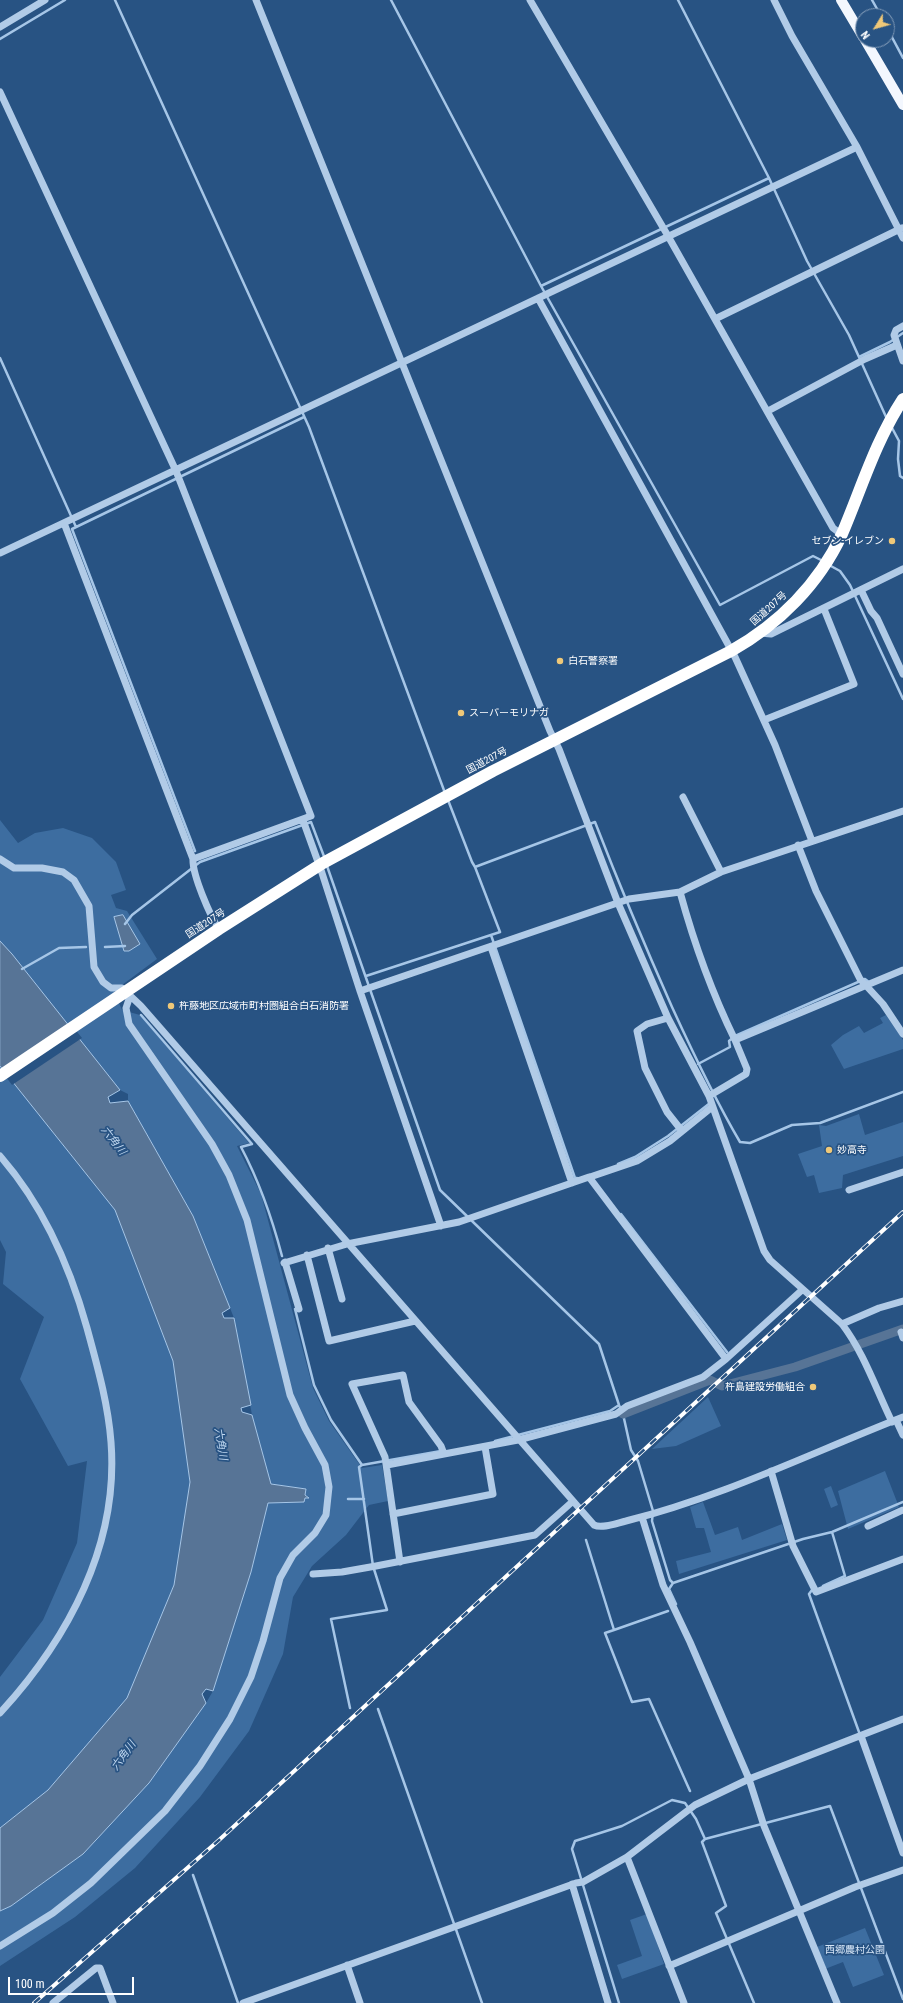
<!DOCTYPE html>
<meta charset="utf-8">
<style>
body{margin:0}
#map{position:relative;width:903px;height:2003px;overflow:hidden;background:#285383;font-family:"Roboto Condensed",sans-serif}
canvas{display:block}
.north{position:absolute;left:855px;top:8px;width:40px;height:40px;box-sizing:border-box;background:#285383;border:1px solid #7e98b5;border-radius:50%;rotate:233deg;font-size:11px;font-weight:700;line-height:16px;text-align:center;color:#fff}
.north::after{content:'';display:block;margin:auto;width:14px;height:18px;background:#efc878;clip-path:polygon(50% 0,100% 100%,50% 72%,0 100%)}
.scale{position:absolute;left:8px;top:1977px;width:126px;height:18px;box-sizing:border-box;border:2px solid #fff;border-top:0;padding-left:5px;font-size:12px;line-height:14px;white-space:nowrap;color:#fff;-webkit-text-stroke:3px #285383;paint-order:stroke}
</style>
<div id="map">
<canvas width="903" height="2003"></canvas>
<div class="north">N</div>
<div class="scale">100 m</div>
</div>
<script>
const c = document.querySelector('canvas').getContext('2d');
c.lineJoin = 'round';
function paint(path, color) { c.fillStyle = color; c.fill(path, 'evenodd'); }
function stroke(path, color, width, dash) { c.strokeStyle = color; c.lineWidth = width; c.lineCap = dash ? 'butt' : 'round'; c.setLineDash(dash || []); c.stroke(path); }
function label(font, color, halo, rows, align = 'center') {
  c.font = font + ' "Roboto Condensed","Noto Sans JP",sans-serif'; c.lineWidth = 3.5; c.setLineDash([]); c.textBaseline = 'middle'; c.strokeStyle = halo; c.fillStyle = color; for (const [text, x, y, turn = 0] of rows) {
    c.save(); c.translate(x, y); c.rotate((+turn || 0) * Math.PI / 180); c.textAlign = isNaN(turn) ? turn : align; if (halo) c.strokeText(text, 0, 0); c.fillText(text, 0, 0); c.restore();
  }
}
paint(new Path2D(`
 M0,820l18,23 17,-10 28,-5 29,10 24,24 10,28 -15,5 5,13 11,3 30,48 -43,32 8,19 18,5 109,128 -12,3 24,48 52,194 16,33 33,47 20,-3 6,36 -19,4 -23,30 -34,31 -19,31 -10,57 -34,77 -49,66 -65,71 -60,49 -75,49v-55l11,-5 72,-52 66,-71 57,-80 7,-12 38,-119 17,-69 36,-1 1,-4h4v-1l-4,-2 1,-6 -35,-5 -19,-69 -18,-97 -4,-10 -37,-92 -65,-115v-7l-8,-4 -108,-136 -12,-13z
 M886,1015l17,25v9l-59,20 -13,-24 12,-10 16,-9 5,7 19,-10 -3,-5z
 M0,1066l115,144 58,151 17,121 -16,103 -47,113 -79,92 -48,38v-151l43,-57 34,-77 10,-82 -19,5 -48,-87 24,-62 -41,-33 3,-32 -6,-12z
 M859,1114l6,21 38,-13v34l-60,19 -1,13 -23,5 -5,-18 -7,2 -9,-23 24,-8 -3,-21 7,1z
 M708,1397l13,29 -45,20 -24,3z
 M885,1471l14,36 -51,22 -10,-38z
 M831,1486l7,19 -7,3 -7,-19z
 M703,1502l12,33 23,-8 4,13 40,-16 5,16 -108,34 -3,-13 35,-9 -7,-24h-8l-6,-21z
 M647,1914l17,50 -42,15 -5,-14 25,-9 -12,-36z
 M865,1928l19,47 -31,12 -10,-25 -18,7 -8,-22z`), '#3d6da0');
const water = new Path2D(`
 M123,915l17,29 -11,7h-5l-10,-34z
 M0,941l12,13 108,136 -12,7 2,6 18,-2 65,115 37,92 -8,5 2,5h10l17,87 -10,3 1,4 10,3 19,69 35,5 -1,6 4,3h-4l-1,4 -36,1 -17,69 -38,119 -7,-2 -4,5 4,9 -57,80 -66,71 -72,52 -11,5v-83l48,-38 79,-92 47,-113 16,-103 -17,-121 -58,-151 -115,-144z`);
paint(water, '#577496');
stroke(water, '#a6c6e7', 1);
paint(new Path2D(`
 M70,1023l12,15 -70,47 -12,-16z`), '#285383');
stroke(new Path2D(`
 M115,0l194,427 136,366
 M391,0l150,286 179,319 93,-49 10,5
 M678,0l91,178 38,83 42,74 38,84
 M872,0l9,16
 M887,28l16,30
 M0,39l65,-39
 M541,286l228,-108
 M859,357l31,-15 13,-9
 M0,358l76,169
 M891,426l8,15 -1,18 2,17 3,2
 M829,565l11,6 10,14 53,114
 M195,851l-123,-322 232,-112
 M327,866l113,324 159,154 20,61 4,9 8,36 7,11 15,50 -1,10 18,59 3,3 130,-44 29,-7 71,-30
 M475,867l120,-45c24,62 50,124 77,185 21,46 42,91 68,135l10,1 42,-18 28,-2 83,-31
 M125,924l7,-9 68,-53 111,-40 14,37
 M491,935l84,243h2
 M105,947l20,-1
 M22,969l37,-21 27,-1
 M366,976l134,-44 -25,-65 -3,-5 -24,-62
 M141,1015l111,129 -11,3c18,34 31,71 41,109
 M698,1064l32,-17 -1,-6 6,-5 130,-57 5,4
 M618,1164l17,-7 33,-21 42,-33
 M621,1214l106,138
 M295,1309l19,76 17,35 31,45
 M495,1441l115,-30 9,-6
 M348,1499h16
 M586,1540l28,90 -9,3 27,69 17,-3 41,92
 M673,1583l-4,6 7,15
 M823,1586l22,-10 -13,-44
 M812,1590l-3,4 50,138
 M614,1630l54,-19
 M350,1708l-19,-89 56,-9 -14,-44 -14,-99 3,-2 79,-14
 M378,1709l104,294
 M705,1839l-3,3 24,64 -10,7 38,90
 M193,1875l45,128
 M619,2003l-47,-154 3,-8 47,-15 50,-26 13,3 11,16 9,20 125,-33 73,193`), '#a6c6e7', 2.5);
stroke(new Path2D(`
 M623,1414l87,-34 12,6 73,-19 108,-38`), '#577496', 9);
stroke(new Path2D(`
 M256,0l294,731 9,18 59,154 50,115 41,78 55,155 6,9 72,64c22,29 34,65 50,98
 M530,0l138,236 165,292 8,6
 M774,0l18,36 65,111 46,91
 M0,27l45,-27
 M0,92l176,379 135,345 -118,43
 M538,298l197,359 40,88 37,96
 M715,319l187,-91
 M903,326l-7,4 -2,5 9,26
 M768,411l97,-52 32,-14
 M64,523l129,336c-1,15 17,57 26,70
 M0,553l857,-406
 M861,590l10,21 6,7 26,56
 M760,633l11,1 132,-65
 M764,720l90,-36 -30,-75
 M683,797l38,75
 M301,820l3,3 18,50 38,118 81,235
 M798,845l18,46 44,88 23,25 20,30
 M0,859l14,9h28l21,4 11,8 15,26 5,61 9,15 8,6h11l19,18 453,519c8,4 23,-2 32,-4 96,-24 185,-68 277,-104
 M680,892c14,51 32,101 55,148l168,-70
 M491,947l81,236
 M360,991l269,-92 51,-7 41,-20 182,-61
 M668,1018l-21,6 -10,7 8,37 22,44 15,19
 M709,1096l37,-22 1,-5 -12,-29
 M0,1156c42,48 70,111 87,172 10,37 21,75 24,114 8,103 -43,197 -111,271
 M590,1177l47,-16 33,-20 42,-34
 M849,1190l54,-18
 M328,1248l14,51
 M307,1255l22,86 86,-20
 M285,1262l14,47
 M284,1263l63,-19 112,-22 130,-45 137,182
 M842,1324l37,-16 24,-7
 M901,1332l2,6
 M896,1420l7,15
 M387,1465l57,-11
 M771,1471l22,75 23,46 87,-33
 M393,1514l100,-20 -8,-47
 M642,1517l21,68 27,57 59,137 15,47 73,177
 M868,1526l35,-16
 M400,1562l-15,-105 -33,-73 51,-9 6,27 32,44 3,8 74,-14 98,-26 11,-8 76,-29 23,-18 76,-69
 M313,1574l29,-2 34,-6 159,-31 37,-33
 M861,1736l42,117
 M627,1857l57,146
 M572,1884l36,119
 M0,1946l53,-33 38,-30 74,-72 35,-45 30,-47 21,-42 12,-36 17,-63 13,-23 22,-22 11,-18 3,-28 -4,-22 -20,-37 -15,-33 -43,-175 -18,-45 -17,-31 -83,-120 -3,-16 3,-9 -3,-6
 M347,1965l13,38
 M669,1966l186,-79 48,-17
 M53,2003l43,-35h4l13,35
 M243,2003l333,-120 7,-1 44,-25 68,-52 54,-26 154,-60`), '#b1cbe7', 7);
stroke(new Path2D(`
 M841,0l22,37
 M865,40l38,65`), '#f3f7fe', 10);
stroke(new Path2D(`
 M0,1076l219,-147 104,-66 170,-92 238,-120c48,-27 88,-67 111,-117 20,-47 33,-92 61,-135`), '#fff', 12);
const rail = new Path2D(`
 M34,2003l184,-162 685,-629`);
stroke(rail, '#fff', 4);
stroke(rail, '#285383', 2.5, [8]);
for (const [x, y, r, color] of [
 [892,541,4,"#efc878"],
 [560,661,4,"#efc878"],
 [461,713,4,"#efc878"],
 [171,1006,4,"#efc878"],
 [829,1150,4,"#efc878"],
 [813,1387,4,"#efc878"]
]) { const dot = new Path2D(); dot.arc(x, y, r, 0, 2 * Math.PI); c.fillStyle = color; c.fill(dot); stroke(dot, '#285383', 1.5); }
label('10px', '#fff', '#285383', [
 ["セブン-イレブン",884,541,"right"],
 ["白石警察署",568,661],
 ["スーパーモリナガ",469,713],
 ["杵藤地区広域市町村圏組合白石消防署",179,1006],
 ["妙高寺",837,1150],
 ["杵島建設労働組合",805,1387,"right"]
], 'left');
label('10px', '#fff', '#285383', [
 ["国道207号",769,609,-42],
 ["国道207号",487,761,-28],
 ["国道207号",206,924,-33]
]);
label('10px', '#d5e5f6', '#285383', [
 ["西郷農村公園",855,1950]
]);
label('italic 11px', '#bdd5ee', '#285383', [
 ["六角川",113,1141,52],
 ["六角川",220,1444,81],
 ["六角川",124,1756,-54]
]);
</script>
